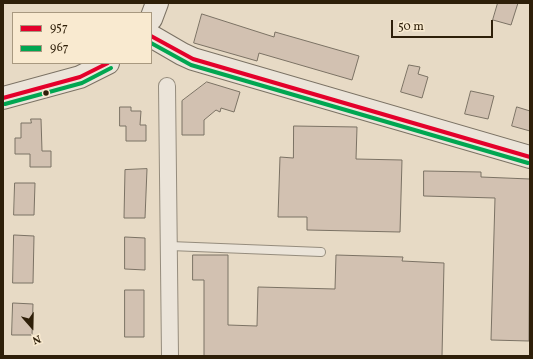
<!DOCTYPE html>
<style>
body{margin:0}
#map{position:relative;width:533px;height:359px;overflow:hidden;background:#e7dac5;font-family:Vollkorn,serif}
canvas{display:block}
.frame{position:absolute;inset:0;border:4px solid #2e1f09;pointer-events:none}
.legend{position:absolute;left:12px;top:12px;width:140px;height:52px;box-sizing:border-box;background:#f9ead0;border:1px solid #a89980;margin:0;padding:5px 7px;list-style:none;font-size:12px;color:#2e1f09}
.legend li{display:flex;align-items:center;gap:8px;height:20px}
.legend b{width:20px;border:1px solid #a89980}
.north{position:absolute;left:12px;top:307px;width:40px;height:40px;-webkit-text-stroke:3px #f9ead0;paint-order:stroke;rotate:160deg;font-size:11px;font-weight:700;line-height:16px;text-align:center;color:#2e1f09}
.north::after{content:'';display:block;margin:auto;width:14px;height:18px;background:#2e1f09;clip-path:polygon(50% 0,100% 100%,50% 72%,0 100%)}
.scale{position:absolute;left:391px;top:20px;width:102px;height:18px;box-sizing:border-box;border:2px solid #2e1f09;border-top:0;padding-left:5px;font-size:12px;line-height:14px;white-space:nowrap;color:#2e1f09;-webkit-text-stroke:3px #f9ead0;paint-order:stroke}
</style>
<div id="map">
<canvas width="533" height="359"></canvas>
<div class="frame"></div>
<ul class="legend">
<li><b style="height:5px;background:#e4002b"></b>957</li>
<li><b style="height:5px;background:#00a651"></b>967</li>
</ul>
<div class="north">N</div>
<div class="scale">50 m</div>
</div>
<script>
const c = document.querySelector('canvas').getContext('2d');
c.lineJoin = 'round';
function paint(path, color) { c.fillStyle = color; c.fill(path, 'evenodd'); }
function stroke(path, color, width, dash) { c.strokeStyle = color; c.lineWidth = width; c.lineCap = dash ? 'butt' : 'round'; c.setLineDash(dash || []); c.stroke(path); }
const building = new Path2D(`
 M498,3h20l-7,22 -18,-5z
 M202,14l72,23 1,-5 84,24 -7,24 -93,-27 -2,8 -63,-18z
 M409,65l11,2 -2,7 10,3 -6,21 -21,-6z
 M207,82l33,10 -6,20 -13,-4 -1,4 -4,-2 -12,10v15h-22v-34z
 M471,91l23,5 -6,23 -23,-5z
 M120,107h11v4h10l-1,14h6v16h-20v-15h-6z
 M517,107l13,4v20l-18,-5z
 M31,119h10l1,32h9v16h-21v-13h-15v-16h6v-15h10z
 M294,126l63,1 -1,32 46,1 -2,72 -93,-2v-13h-29l2,-60 13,1z
 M147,169l-2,49h-21l1,-48z
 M424,171l57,1v5l49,2 -1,162 -38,-1 4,-142 -71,-2z
 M15,183h20l-1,32h-20z
 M14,235l20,1 -1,47h-20z
 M125,237l20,1v32l-20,-1z
 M193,255h35v70l29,1 1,-39 77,2 1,-34 67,2 -1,4 42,2 -2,93h-238v-76h-11z
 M125,290h19v47h-19z
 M13,303l20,1 -1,31h-20z`);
paint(building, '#d2c1b1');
stroke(building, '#7b7264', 1);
const lane = new Path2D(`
 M170,246l151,6`);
const street = new Path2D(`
 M167,86l3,270`);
const secondary = new Path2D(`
 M151,19l6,-16
 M151,36l31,18 11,5 337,98
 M3,98l77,-21 28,-14`);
stroke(lane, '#958c7d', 10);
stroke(street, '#958c7d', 18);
stroke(secondary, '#7b7264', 24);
stroke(lane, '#ebe4d9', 8);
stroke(street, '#ebe4d9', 16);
stroke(secondary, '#ebe4d9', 22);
stroke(new Path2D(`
 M151,36l42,23 337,98
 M3,98l77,-21 28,-14`), '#e4002b', 4);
stroke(new Path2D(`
 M151,43l40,22 337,98
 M5,104l77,-21 29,-15`), '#00a651', 4);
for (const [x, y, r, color] of [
 [46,93,3.5,"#2e1f09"]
]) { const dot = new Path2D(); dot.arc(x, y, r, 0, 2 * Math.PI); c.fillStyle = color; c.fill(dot); stroke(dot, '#f9ead0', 1.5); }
</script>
